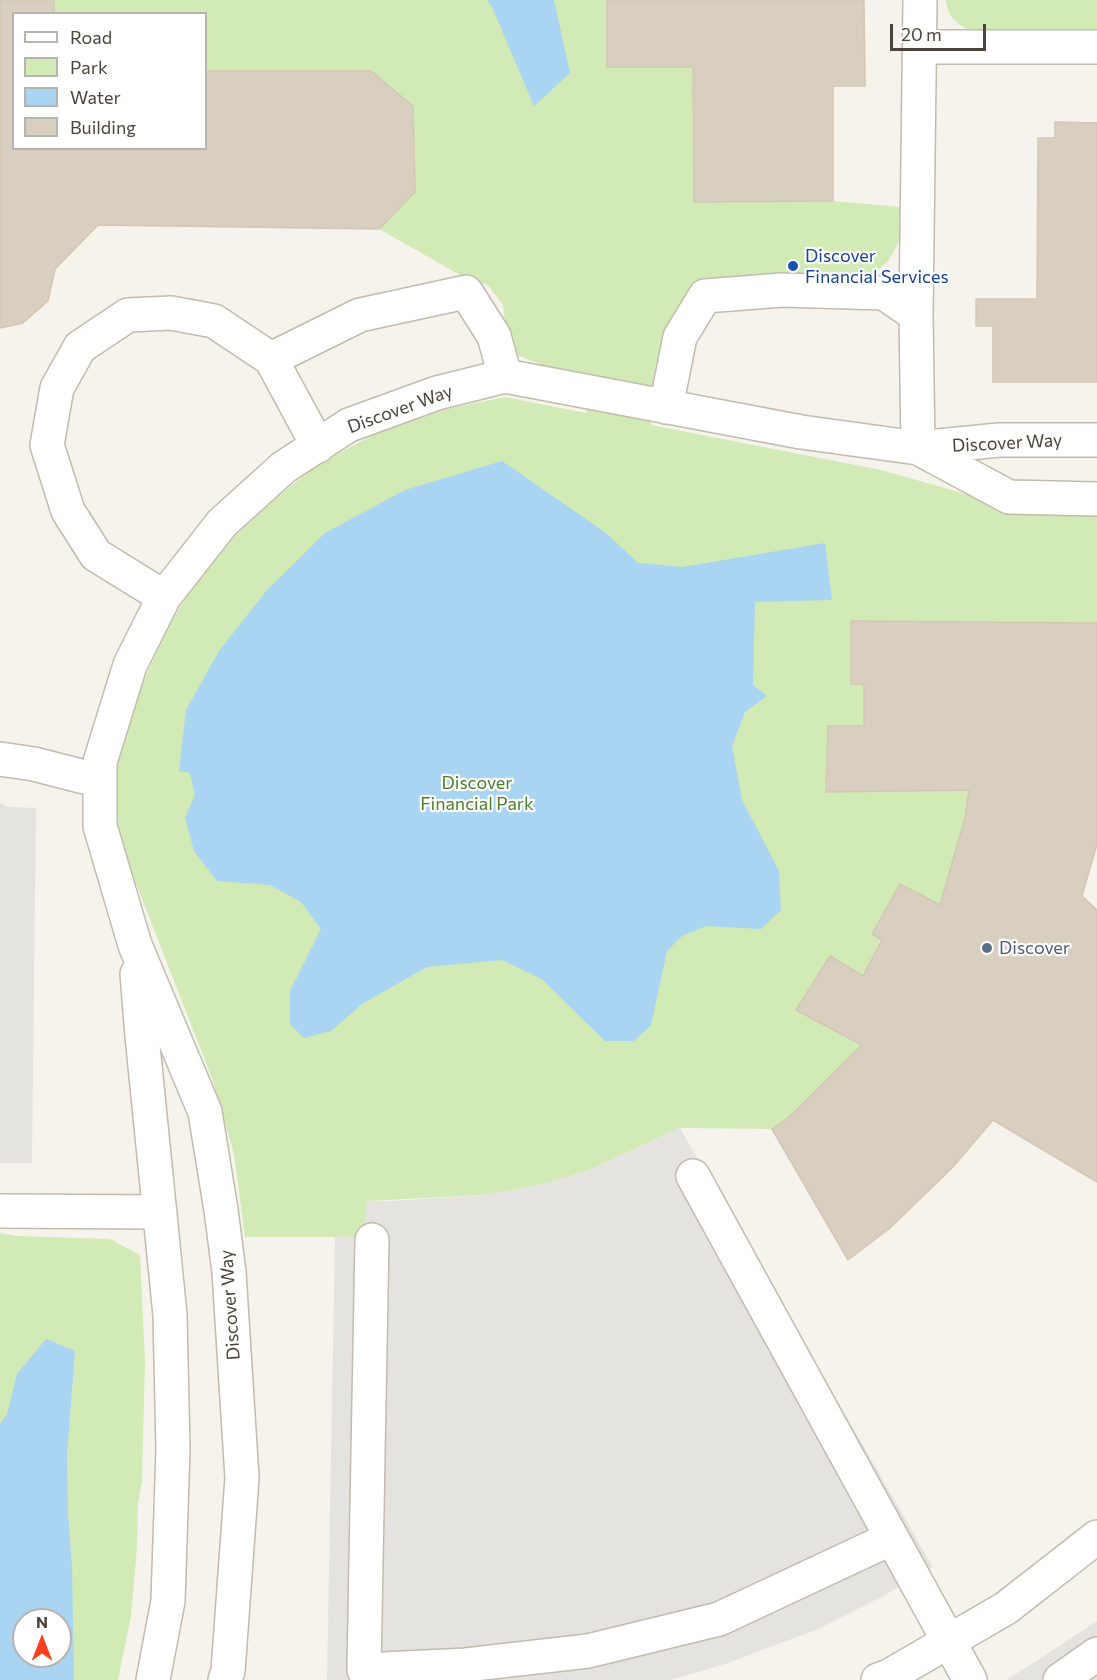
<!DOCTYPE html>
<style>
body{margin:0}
#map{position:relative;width:1097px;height:1680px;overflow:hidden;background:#f6f3ec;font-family:Commissioner,sans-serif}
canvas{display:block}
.legend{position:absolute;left:12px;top:12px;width:195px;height:138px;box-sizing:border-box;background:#fff;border:2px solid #b7b4b0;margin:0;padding:8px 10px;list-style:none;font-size:18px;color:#4b4439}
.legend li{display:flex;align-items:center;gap:12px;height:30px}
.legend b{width:30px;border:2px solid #b7b4b0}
.north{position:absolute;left:12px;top:1608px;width:60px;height:60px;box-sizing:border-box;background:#fff;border:2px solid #b7b4b0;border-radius:50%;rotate:0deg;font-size:16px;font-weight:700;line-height:24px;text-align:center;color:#4b4439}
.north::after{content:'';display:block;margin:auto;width:21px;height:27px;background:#fc3f1d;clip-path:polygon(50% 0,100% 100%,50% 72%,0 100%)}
.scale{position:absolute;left:890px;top:24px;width:96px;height:27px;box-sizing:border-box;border:3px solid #4b4439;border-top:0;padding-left:8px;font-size:18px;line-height:21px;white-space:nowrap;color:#4b4439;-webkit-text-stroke:4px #fff;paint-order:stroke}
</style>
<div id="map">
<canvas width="1097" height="1680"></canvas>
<ul class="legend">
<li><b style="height:8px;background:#fff"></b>Road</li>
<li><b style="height:16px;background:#d2eab5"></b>Park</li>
<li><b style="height:16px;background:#a9d4f2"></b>Water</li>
<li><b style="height:16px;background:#d8cfc1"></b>Building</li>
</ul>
<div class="north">N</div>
<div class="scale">20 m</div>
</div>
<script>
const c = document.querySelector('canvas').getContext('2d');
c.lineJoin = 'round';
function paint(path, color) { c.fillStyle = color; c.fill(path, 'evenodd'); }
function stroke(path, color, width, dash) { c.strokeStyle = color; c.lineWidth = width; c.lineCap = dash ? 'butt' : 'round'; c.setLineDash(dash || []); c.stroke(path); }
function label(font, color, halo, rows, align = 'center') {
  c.font = font + ' Commissioner,sans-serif'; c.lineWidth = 4.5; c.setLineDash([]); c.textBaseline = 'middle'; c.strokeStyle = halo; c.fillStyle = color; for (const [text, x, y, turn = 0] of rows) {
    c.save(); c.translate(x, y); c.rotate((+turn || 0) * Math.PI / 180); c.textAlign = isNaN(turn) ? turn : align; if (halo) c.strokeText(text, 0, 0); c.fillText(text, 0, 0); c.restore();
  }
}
paint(new Path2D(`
 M54,0h553v67h86l1,135 139,-1 67,6 -1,35 -11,19 -15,14 -133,1 -34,6 -28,24 -9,19 -18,100 230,45 106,30 72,15 38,2v106l-246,-2v63h13v42h-36l-1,65 142,-1 -4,28 -25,87 -40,-21 -28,50 10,6 -19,36 -33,-20 -34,53 66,36 -74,73 -16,11 -92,-1 -93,43 -51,15 -54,9 -115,6 -2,32 -10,4h-110l-11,-83 -21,-73 -83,-213 -18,-41 7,-72 18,-60 32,-69 34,-58 53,-53 59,-49 64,-34 72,-24 54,-11 81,16 6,-36 -48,-11 -27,-11 -11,-21 -3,-29 -15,-20 -28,-10 -81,-46 -8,-158h-165v-57h-152z
 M946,0h151v33l-125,-1c-14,-8 -25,-14 -26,-32z
 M0,1233l17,3 93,3 30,16 5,106 -3,120 -4,23 -1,43 -6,69 -13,64h-118zM24,1620h36v36h-36z`), '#d2eab5');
paint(new Path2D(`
 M0,803l8,4 28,1 -4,355h-32z
 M680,1128l253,439 -48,28 -67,34 -90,34 -58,17h-343l8,-444 20,1 9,-4 3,-32h25l90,-6 54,-9 51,-15z
 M1097,1621v59h-91l18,-11z`), '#e5e3e0');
paint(new Path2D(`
 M487,0h67l16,73 -36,33 -42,-99z
 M502,461l104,72 32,30 44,4 143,-24 7,57 -77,2 -2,83 14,11 -22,16 -13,34 10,54 37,71 2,39 -20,19 -55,-3 -24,10 -15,15 -16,74 -17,16h-29l-63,-62 -40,-19 -75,7 -65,37 -31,27 -27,7 -14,-14v-33l31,-62 -20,-27 -31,-17 -53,-4 -23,-30 -9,-33 10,-23 -5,-22 -11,-2 7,-61 33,-59 48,-61 58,-57 80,-43z
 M46,1339l29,12 -8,103 1,60 4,53 2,113h-74v-256l7,-10 10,-40zM24,1620h36v36h-36z`), '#a9d4f2');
const building = new Path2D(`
 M0,0h54v14h-40v134h192v-77h165l42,35 2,86 -36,37 -281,-4 -43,44 -7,32 -25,22 -23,5z
 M607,0h257l1,86h-32v115l-139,1 -1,-135h-86z
 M1055,122l42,1v259h-104v-56h-17v-27h61l1,-161h17z
 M851,621l246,2v221l-15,52 15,14v272l-104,-62 -41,48 -62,60 -42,32 -76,-131 16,-11 74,-73 -66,-35 34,-54 33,20 19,-36 -10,-6 28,-50 40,21 25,-87 4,-28 -143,2 2,-66h36v-42h-13z`);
paint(building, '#d8cfc1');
stroke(building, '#d3c7b4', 1.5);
const minor = new Path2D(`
 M920,47h177
 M916,315l4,-315
 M271,359l89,-44 106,-23 28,44 11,40
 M666,407l14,-70 25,-41 77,-6 102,3 32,22 2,133
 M918,448l91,49 88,2
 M164,597l-68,-42 -28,-44 -21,-66 10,-57 23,-41 48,-32 43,-2 43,8 57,38 47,87
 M0,759l34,5 66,17
 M137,974l5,62 28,279 3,134 -5,152 -15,79
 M693,1176l277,504
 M0,1211l160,1
 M372,1240l-8,430 102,-5 122,-14 131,-32 173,-81
 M225,1680l3,-9 14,-193 -13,-206 -8,-62 -16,-98 -70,-167 -35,-119v-64l30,-97 34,-68 58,-74 62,-56 65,-42 88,-32 68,-17 296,56 117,16 81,-8h98
 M878,1680l11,-4 117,-68 91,-71
 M1060,1680l37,-26`);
stroke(minor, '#c2bbae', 36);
stroke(minor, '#fff', 33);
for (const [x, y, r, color] of [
 [793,266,6,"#1a4fb4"],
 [987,948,6,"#5c6f8a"]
]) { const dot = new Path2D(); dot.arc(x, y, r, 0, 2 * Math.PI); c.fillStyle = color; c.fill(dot); stroke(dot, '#fff', 2); }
label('18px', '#164399', '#fff', [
 ["Discover",805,256],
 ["Financial Services",805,277]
], 'left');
label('18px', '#4b4439', '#fff', [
 ["Discover Way",400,409,-20],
 ["Discover Way",1007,443,-3],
 ["Discover Way",230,1305,-94]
]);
label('18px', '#4a7f2a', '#fff', [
 ["Discover",477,783],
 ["Financial Park",477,804]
]);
label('18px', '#4e5e75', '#fff', [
 ["Discover",999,948]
], 'left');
</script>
